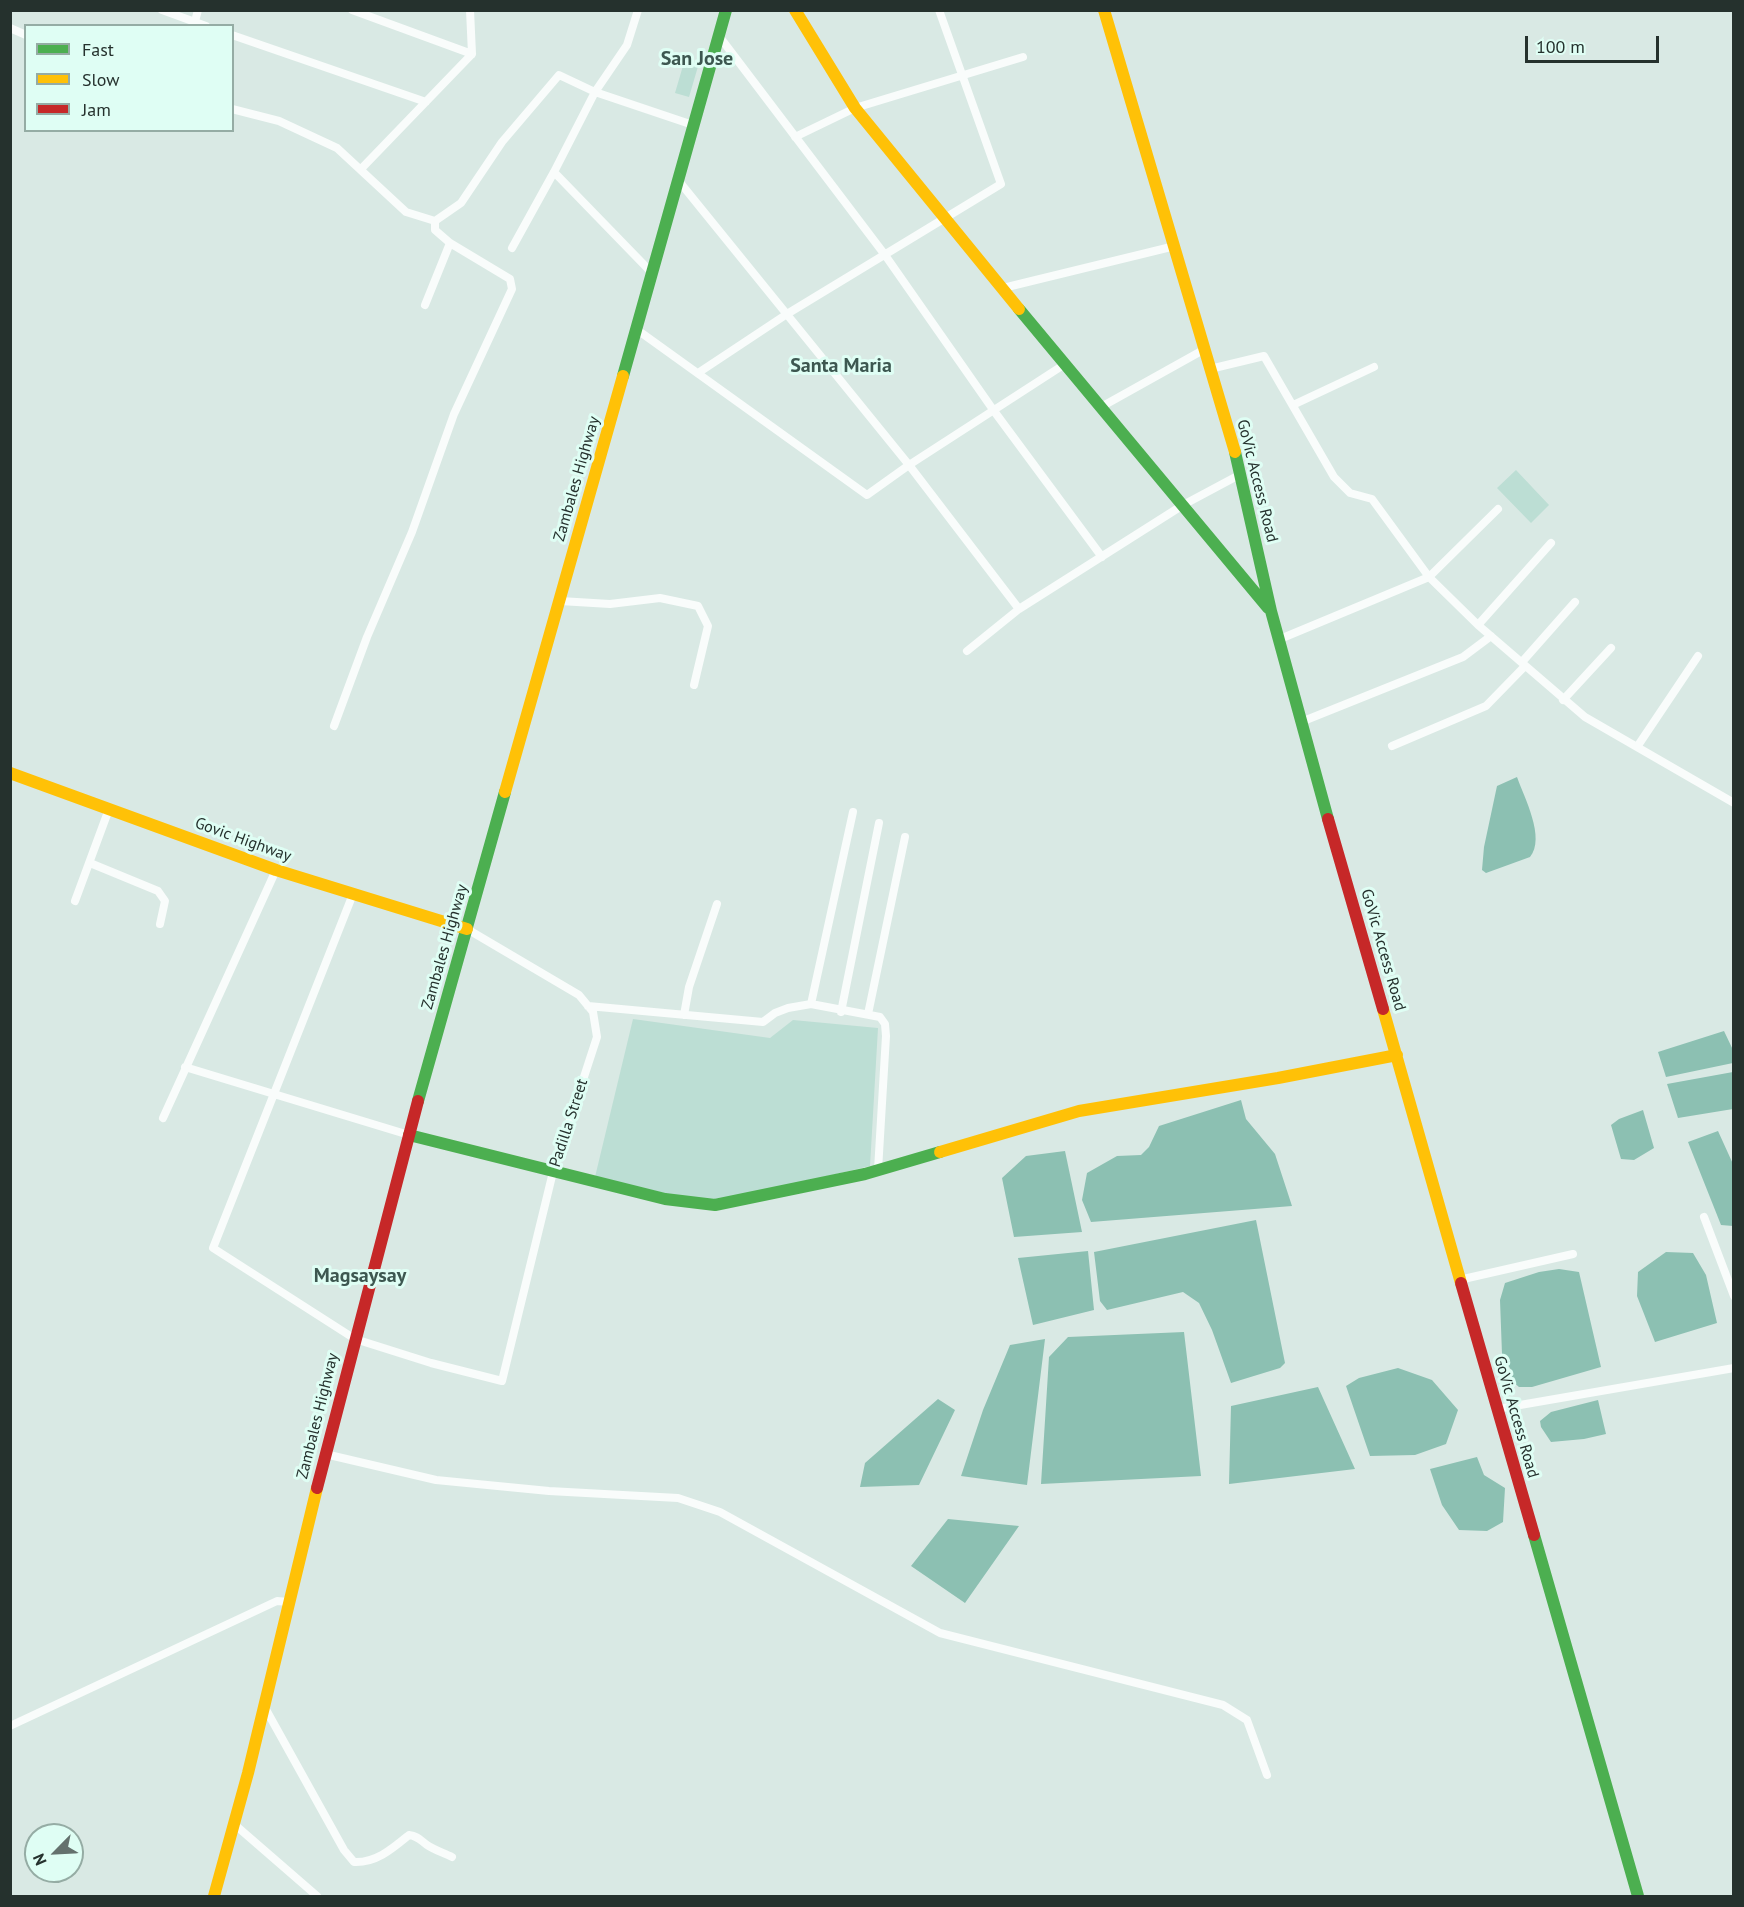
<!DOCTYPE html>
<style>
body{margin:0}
#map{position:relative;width:1744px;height:1907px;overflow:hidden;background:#d9e9e4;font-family:"PT Sans",sans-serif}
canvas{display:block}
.frame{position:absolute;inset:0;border:12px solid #25312d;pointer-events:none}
.legend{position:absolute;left:24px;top:24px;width:210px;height:108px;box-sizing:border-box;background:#dffef4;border:2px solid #95aca4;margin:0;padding:8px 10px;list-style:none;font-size:18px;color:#25312d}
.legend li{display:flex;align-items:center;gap:12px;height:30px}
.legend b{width:30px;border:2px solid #95aca4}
.north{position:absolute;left:24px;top:1823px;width:60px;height:60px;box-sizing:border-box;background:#dffef4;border:2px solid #95aca4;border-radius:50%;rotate:246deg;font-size:16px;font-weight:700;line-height:24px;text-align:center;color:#25312d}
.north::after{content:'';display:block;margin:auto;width:21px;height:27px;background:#64716d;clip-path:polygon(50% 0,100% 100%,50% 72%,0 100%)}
.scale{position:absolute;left:1525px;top:36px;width:134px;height:27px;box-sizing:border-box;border:3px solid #25312d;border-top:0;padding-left:8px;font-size:18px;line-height:21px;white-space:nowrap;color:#25312d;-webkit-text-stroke:4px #dffef4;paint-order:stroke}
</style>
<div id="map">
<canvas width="1744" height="1907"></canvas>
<div class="frame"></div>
<ul class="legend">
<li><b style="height:8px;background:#4caf50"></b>Fast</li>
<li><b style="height:8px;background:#ffc107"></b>Slow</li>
<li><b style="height:8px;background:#c62828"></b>Jam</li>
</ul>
<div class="north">N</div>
<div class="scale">100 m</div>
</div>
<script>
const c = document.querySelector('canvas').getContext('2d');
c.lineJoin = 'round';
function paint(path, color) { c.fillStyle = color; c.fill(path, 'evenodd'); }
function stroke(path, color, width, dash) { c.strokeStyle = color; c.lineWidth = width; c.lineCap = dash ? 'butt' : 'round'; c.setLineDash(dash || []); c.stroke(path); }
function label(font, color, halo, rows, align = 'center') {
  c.font = font + ' "PT Sans",sans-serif'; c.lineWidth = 6; c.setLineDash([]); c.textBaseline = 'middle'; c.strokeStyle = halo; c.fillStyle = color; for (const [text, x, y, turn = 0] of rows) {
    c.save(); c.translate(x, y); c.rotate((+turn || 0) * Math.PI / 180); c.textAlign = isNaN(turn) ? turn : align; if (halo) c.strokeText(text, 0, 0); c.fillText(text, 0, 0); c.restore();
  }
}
paint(new Path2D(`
 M685,59l14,4 -10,34 -14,-4z
 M1516,470l33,35 -18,18 -34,-35z
 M633,1019l137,19 23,-18 85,8 -8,138 -160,38 -115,-27z`), '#bcded4');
paint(new Path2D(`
 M1517,777c7,20 29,61 13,80l-44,16 -4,-3 2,-23 13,-61z
 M1724,1031l9,19v13l-67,14 -8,-25z
 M1733,1072v37l-55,9 -11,-34z
 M1241,1100l5,19 29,35 17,52 -201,16 -9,-22 5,-27 30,-17 24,-1 8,-8 10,-21z
 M1643,1110l11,38 -20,12 -13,-1 -10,-34 8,-6z
 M1718,1131l15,33v62l-12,-1 -33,-83z
 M1065,1151l17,81 -68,5 -12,-59 24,-22z
 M1256,1220l29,143 -5,5 -49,15 -19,-53 -13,-27 -16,-11 -76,18 -7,-9 -6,-49z
 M1088,1251l6,59 -61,15 -15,-67z
 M1666,1252l27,1 13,22 11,48 -62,19 -18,-46 1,-24z
 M1559,1269l20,3 22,95 -69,20h-13l-7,-6 -1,-11 -9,-16 -2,-54 5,-17 34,-11z
 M1184,1332l17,144 -160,8 8,-127 19,-20z
 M1045,1339l-18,146 -66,-9 22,-66 27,-65z
 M1398,1368l34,12 26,30 -12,34 -31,11 -45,1 -24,-70 13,-8z
 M1318,1387l37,82 -126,15 2,-78z
 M938,1399l17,11 -36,75 -59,2 5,-24z
 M1598,1400l8,34 -22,5 -33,3 -10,-15 -1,-6 11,-9z
 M1477,1457l7,18 21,13 -2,34 -16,9 -28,-1 -17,-25 -12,-36z
 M948,1519l71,7 -54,77 -54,-37z`), '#8cc0b2');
stroke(new Path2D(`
 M162,10l44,16
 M352,10l120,44
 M194,25l4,-15
 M10,28l16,7
 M232,35l194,67
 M719,36l166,219 109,156 108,146
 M232,109l47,12 58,27 69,64 29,9 26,-18 41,-61 57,-67 36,17 98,33
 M795,137l60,-29 168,-51
 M361,169l111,-115 -2,-44
 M554,172l98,101
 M678,180l231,285 110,144
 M512,248l42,-76 41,-80 32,-47 11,-35
 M1003,288l172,-42
 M425,305l25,-62
 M636,329l231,166 42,-30 156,-101
 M1210,369l54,-13 70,121 16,16 22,6 57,78 49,48 107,92 149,86
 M698,373l89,-59 214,-130 -62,-174
 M1293,405l81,-38
 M1101,407l104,-58
 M560,601l50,3 50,-6 38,8 10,20 -14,59
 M1478,625l73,-82
 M1280,639l149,-62 69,-68
 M967,651l52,-42 164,-104 58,-31
 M1522,662l53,-60
 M1563,700l48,-52
 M1301,722l162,-65 28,-21
 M334,726l33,-89 45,-105 42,-118 58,-125 -2,-10 -60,-36 -15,-13v-9
 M1392,746l94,-40 39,-40
 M1637,747l61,-91
 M90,863l68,28 7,10 -5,23
 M353,894l-140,354 142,91 76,24 71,18 51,-209 44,-135 -4,-25 -14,-17 -112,-66
 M75,901l34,-92
 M811,1004l42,-192
 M588,1006l175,16 12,-9 13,-5 23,-4 69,13 5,7 1,12 -8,134
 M841,1012l38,-189
 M868,1014l37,-177
 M684,1015l5,-28 28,-83
 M185,1067l224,68
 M163,1118l113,-248
 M1704,1217l30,79
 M1459,1280l114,-26
 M1497,1409l237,-41
 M325,1454l111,26 113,11 129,7 42,14 220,121 283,72 24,15 20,55
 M264,1706l80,144 10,12c22,1 38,-13 55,-27 9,1 11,5 18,10 7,5 17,8 25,12
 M10,1726l267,-125 12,1
 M234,1824l83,72`), '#f9fcfb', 8);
stroke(new Path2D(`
 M1019,309l249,299
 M623,376l103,-366
 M1235,452l36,159 57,208
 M418,1101l87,-309
 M409,1135l256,64 50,6 150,-31 75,-22
 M1534,1535l104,361`), '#4caf50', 12);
stroke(new Path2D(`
 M795,10l60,98 164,201
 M1104,10l131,442
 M10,773l266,97 191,59
 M505,792l118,-416
 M1383,1009l78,274
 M940,1152l139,-41 199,-33 119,-23
 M214,1896l34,-123 69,-285`), '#ffc107', 12);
stroke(new Path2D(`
 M1328,819l55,190
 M1461,1283l73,252
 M317,1488l101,-387`), '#c62828', 12);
label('16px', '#25312d', '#dffef4', [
 ["Zambales Highway",577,479,-74],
 ["GoVic Access Road",1257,481,76],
 ["Govic Highway",243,840,20],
 ["Zambales Highway",445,947,-74],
 ["GoVic Access Road",1383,950,74],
 ["Padilla Street",569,1123,-72],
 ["Zambales Highway",318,1416,-76],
 ["GoVic Access Road",1516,1417,74]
]);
label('bold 20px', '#3d5750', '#dffef4', [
 ["San Jose",697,59],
 ["Santa Maria",841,366],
 ["Magsaysay",360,1276]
]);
</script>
